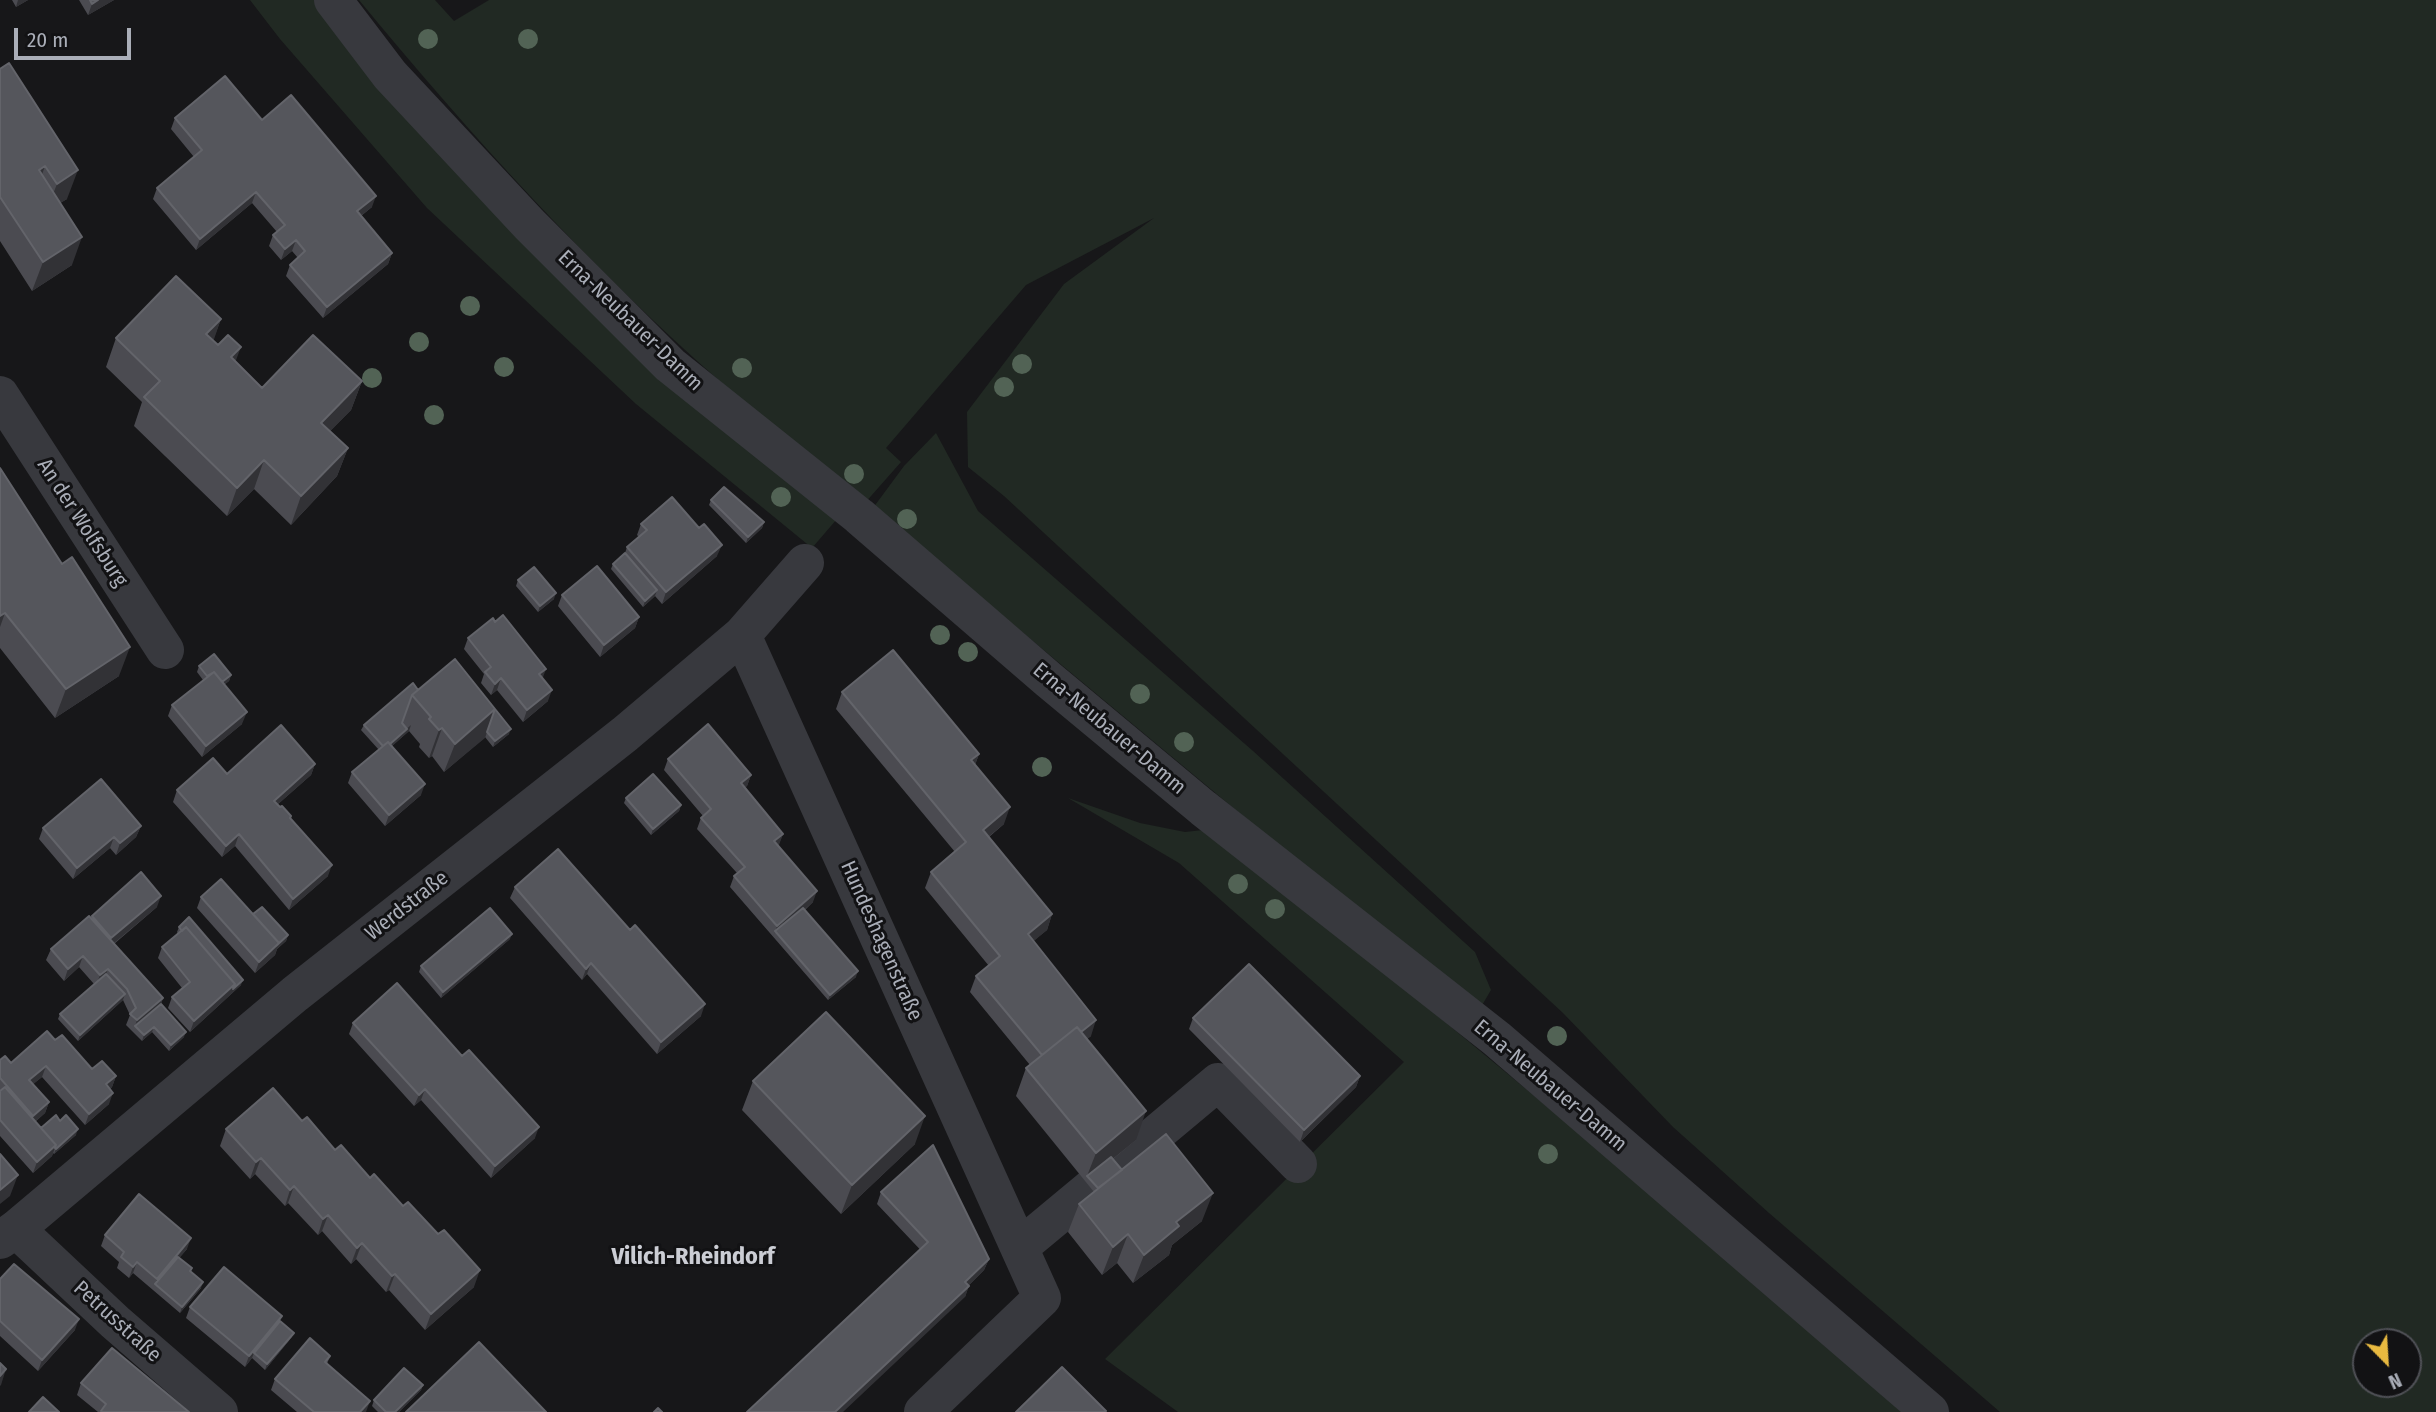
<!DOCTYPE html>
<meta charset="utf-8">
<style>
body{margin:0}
#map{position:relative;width:2436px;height:1412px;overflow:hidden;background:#171719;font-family:"Fira Sans Condensed",sans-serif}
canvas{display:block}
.north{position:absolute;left:2352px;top:1328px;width:70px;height:70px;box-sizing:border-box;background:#121214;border:2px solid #4f5056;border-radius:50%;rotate:156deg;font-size:19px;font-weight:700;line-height:28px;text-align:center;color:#aaaeb8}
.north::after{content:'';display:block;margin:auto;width:24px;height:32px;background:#e8b940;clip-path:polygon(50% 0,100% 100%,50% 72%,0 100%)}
.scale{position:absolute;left:14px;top:28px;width:117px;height:32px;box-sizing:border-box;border:4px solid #aaaeb8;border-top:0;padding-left:9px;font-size:21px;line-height:24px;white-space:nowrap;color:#aaaeb8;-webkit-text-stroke:5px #121214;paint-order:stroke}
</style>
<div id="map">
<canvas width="2436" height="1412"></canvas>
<div class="north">N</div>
<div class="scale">20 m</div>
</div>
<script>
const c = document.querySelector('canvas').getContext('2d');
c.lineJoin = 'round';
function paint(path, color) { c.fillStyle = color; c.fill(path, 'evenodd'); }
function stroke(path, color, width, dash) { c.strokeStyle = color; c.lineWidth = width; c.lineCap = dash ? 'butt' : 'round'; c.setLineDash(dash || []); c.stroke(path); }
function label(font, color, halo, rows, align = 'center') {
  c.font = font + ' "Fira Sans Condensed",sans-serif'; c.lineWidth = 6; c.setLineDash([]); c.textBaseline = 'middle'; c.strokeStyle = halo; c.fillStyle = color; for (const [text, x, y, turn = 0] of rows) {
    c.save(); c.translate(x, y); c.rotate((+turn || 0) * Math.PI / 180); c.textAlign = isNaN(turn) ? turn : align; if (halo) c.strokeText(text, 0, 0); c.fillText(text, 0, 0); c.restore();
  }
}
paint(new Path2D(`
 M250,0h70l517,519 -25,29 -176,-144 -209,-196 -147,-169z
 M359,0h76l19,21 35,-21h1947v1412h-436l-231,-199 -96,-86 -110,-114 -559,-517 -36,-29 -1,-55 97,-128 90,-66 -128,67 -140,163 15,14 -37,42c-47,-40 -95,-79 -141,-120 -132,-116 -252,-248 -364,-384zM2366,1342h42v42h-42z
 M936,433l42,78 275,240 222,201 16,38 -10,17 -113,-87 -495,-412 31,-42z
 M1068,798l72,25 45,9 27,-3 704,583h-738l-73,-53 299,-297 -225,-199z`), '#212923');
stroke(new Path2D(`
 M333,0l57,75 139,149 141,141 189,151 190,164 154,128 294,231 433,373
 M0,395l165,255
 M742,635l300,663 -119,114
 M1114,1169l104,-87 80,82
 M16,1229l99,93 104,90
 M0,1240l16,-11 279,-235 330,-260 117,-99 63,-72
 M1020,1247l71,-59`), '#38393e', 38);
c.fillStyle = '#526355';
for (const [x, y] of [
 [428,39],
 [528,39],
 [470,306],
 [419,342],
 [1022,364],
 [504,367],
 [742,368],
 [372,378],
 [1004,387],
 [434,415],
 [854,474],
 [781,497],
 [907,519],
 [940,635],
 [968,652],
 [1140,694],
 [1184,742],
 [1042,767],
 [1238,884],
 [1275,909],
 [1557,1036],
 [1548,1154]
]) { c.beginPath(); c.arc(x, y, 10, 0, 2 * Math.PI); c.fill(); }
paint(new Path2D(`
 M12,0h16l-12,7z
 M79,0h35l-26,15z
 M0,69l67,130 -7,4 12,62 -40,26 -32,-50z
 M175,118l87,2 110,87 -11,9 31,37 -4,11 -65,54 -37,-42 4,-11 8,-7 -6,-7 -11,9 -12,-14 4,-11 4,-3 -25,-29 -56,47 -43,-51 4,-11 37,-31 -23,-28z
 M221,319l-8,21 49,48 100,-7 -11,29 -21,21 18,17 -11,28 -46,49 -37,-36 -27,27 -93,-90 8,-24 -36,-35 10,-29z
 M0,468l119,208 -64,42 -55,-70z
 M711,500l53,22 -2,6 -16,15 -37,-38z
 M641,524l76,32 -55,48 -7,-8 -12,11 -32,-38 2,-5 12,-11 2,-6 12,-10 -2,-2z
 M518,580l36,19 -16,13 -22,-26z
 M562,595l77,22 -4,11 -35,29 -42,-51z
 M468,638l74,40 6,23 -25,21 -26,-32 -6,5 -10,-12 3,-9 -20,-25z
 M199,666l32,9 -2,6 -5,4 18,39 -40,33 -34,-41 4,-11 31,-25 -6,-8z
 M418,690l91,44 -16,13 -8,-10 -41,35 -12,-16 -3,2 -10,-11 1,-3 -11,-13 -17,15 29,49 -36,31 -37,-43 4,-11 27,-22 -18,-20 3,-5z
 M842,692l137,62 -4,11 29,59 -15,13 63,77 -5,16 -14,11 58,95 -4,3 49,101 -23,19 9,11 80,51 -30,24 -3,10 -36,28 -16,-20 -15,12 -34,-43 11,-28 15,-12 -78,-96 10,-28 4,-3 -60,-73 6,-16 13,-10 -64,-78 6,-16 24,-20 -119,-143z
 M668,759l83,16 -4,11 -2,1 38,47 -5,12 35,56 -8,8 51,67 -28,23 -98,-113 4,-11 3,-3 -40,-44 4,-11 2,-2 -39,-46z
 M315,764l-4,11 -34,30 13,14 38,57 -39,34 -54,-64 -13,11 -49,-55 4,-12 50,-16z
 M626,798l55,7 -2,6 -28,24 -27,-32z
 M141,826l-5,11 -20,18 -6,-7 -37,31 -34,-40 4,-11z
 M515,887l115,43 71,86 -44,38 -70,-80 -5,6 -72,-82z
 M201,897l52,17 35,21 -2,6 -9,8 -2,6 -20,18 -58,-65z
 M157,907l-43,37 49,54 -2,6 23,33 -15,14 -17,-19 -10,9 -16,-16 4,-10 -7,-15 -45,41 -20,-22 2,-5 34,-30 -15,-17 -15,14 -18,-21 5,-11 40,-30 1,-3z
 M179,927l62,58 -51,47 -22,-24 4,-11 10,-9 -24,-30 4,-11 16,-13 -1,-2z
 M510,939l-69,59 -22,-26 2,-6z
 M1193,1018l167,58 -4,11 -56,55 -111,-113z
 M353,1023l182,115 -44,40 -70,-78 -7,6 -65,-72z
 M55,1040l37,29 24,7 -4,11 -2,2 -1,15 -24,21 -43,-48 -9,7 16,18 -4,11 -10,9 6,6 19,-7 16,14 -22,19 -1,-1 -1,3 -19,17 -33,-37v-76l11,3z
 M753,1081l162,63 -74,70 -99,-104z
 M302,1121l68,57 104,109 -49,43 -36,-40 -3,2 -30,-33 -5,5 -29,-33 -4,4 -30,-32 -3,3 -30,-32 -5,5 -30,-33 6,-17z
 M881,1192l108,67 -5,11 -15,15 -4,12 -88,-93z
 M105,1235l82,14 -8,9 13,10 -1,4 10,16 -21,25 -47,-40 -4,5 -12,-10 2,-6 -18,-16z
 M0,1279l75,51 -37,41 -38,-35z
 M190,1307l92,9 -2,5 14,12 -3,5 -26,32 -13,-12 -7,9 -59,-49z
 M330,1356l-3,8 39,48h-69l-26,-22 4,-11z
 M81,1383l108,29h-91l-21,-17z
 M423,1385l-2,5 -22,22h-21l-6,-6 2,-6z`), '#4b4b51');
paint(new Path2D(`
 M18,0h10l-12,7z
 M98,0h16l-26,15 4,-11z
 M45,166l-10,29 4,-25z
 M78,170l-11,29 -21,13 11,-28z
 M256,192l-4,11 -56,47 4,-11z
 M376,196l-4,11 -19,15 4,-11z
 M82,237l-10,28 -40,26 11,-29z
 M296,240l-4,11 -11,9 4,-11z
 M392,253l-4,11 -65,54 4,-11z
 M221,319l-10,29 -5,-14z
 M241,347l-11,29 1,-19z
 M362,381l-11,29 -40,41 10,-28z
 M348,448l-11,28 -46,49 10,-29z
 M264,460l-10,29 -27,27 10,-28z
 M764,522l-2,6 -16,15 2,-6z
 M722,545l-5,11 -55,48 4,-12z
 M657,590l-2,6 -12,11 2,-6z
 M556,593l-2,6 -16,13 2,-6z
 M5,613l-5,14v-11z
 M639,617l-4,11 -35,29 4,-12z
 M130,647l-11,29 -64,42 11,-29z
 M546,669l-4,11 -3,-6z
 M231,675l-2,6 -13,10 2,-6z
 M501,678l-4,12 -6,5 4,-11z
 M552,690l-4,11 -25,21 4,-12z
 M495,709l-10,29 -41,34 11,-28z
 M247,712l-5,12 -40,33 4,-11z
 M411,725l-2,6 -26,23 2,-6z
 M442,728l-10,28 -3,2 10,-28z
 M511,729l-2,5 -16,13 2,-6z
 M979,754l-6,16 -2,-10z
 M315,764l-4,11 -42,37 5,-11z
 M751,775l-4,11 -10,8 4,-11z
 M425,784l-4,11 -36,31 4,-11z
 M681,805l-2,6 -28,24 2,-6z
 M1010,807l-6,17 -27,22 6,-16z
 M141,826l-5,11 -20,18 4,-12z
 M239,834l-4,12 -13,11 4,-11z
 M783,834l-4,11 -9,8 4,-12z
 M114,837l-4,11 -37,31 4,-11z
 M332,865l-4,11 -39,34 4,-11z
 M817,891l-4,11 -36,32 -2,-3 -2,6 4,-11z
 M161,896l-4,11 -50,42 4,-11z
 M1052,914l-5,16 -25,21 6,-17z
 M512,934l-2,5 -69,59 2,-6z
 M288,935l-2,6 -9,8 -2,6 -20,18 4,-11z
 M83,956l-4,11 -15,14 4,-12z
 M591,963l-4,11 -5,6 4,-11z
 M108,969l-4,11 -8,6 4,-11z
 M858,971l-2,6 -28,23 2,-5z
 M243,980l-2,5 -51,47 4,-11 41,-37z
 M125,994l-2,6 -45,41 2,-6z
 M163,998l-4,11 -24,17 2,-6z
 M705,1004l-4,12 -44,38 4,-12z
 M1096,1020l-5,16 -51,41 6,-17z
 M154,1027l-2,5 -10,9 2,-6z
 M186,1032l-2,5 -15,14 2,-6z
 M46,1066l-4,11 -17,14 4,-11z
 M116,1076l-4,11 -10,9 4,-12z
 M1360,1076l-4,11 -56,55 4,-12z
 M425,1089l-4,11 -7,6 5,-11z
 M113,1093l-4,11 -24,21 4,-11z
 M49,1102l-4,11 -16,14 4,-11z
 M1146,1111l-10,29 -47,38 -2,-2 9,-23z
 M925,1116l-10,28 -74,70 11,-29z
 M539,1127l-4,11 -44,40 4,-12z
 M78,1129l-2,6 -22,19 2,-5z
 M56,1145l-4,11 -19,17 4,-11z
 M261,1158l-6,16 -5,5 6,-17z
 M18,1175l-8,21 -10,8v-14z
 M294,1186l-6,17 -3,3 5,-16z
 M1213,1193l-11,28 -30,24 -3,10 -36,28 11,-28 32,-33z
 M328,1215l-6,16 -4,4 5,-16z
 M1128,1234l-11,29 -15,12 11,-28z
 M191,1238l-4,11 -31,37 -1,-2 2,-5z
 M362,1243l-6,16 -5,5 6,-16z
 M989,1259l-5,11 -23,23 4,-11z
 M137,1262l-4,11 -4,5 4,-11z
 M480,1270l-6,17 -49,43 6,-16z
 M395,1274l-6,16 -3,2 6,-16z
 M203,1282l-2,6 -21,25 2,-6z
 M969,1286l-4,11 -122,115h-8z
 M282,1316l-4,11 -24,26 -2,5 -7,9 4,-11z
 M79,1319l-4,11 -37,41 4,-11z
 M294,1333l-3,5 -26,32 2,-6z
 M6,1369l-5,16 -1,1v-10z
 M423,1385l-2,5 -22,22h-4z
 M370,1401l-4,11h-6z`), '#323236');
const building = new Path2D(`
 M90,0h8l-6,4z
 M9,63l69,107 -21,14 -12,-18 -6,4 43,67 -39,25 -43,-65v-128z
 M225,76l37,44 29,-25 85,101 -19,15 35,42 -65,54 -37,-42 15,-14 -9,-11 -11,9 -12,-14 12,-10 -29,-33 -56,47 -43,-51 45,-38 -27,-32z
 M176,276l45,43 -15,15 12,11 10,-10 13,12 -10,10 31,31 51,-53 49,46 -41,42 27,25 -47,48 -37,-36 -27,28 -93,-91 16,-16 -44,-43z
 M0,468l62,96 10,-7 58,90 -64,42 -61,-76 -5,3z
 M724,487l40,35 -16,15 -37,-37z
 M672,497l27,31 5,-4 18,21 -56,47 -39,-45 20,-17 -6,-6z
 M625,553l32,37 -12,11 -32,-37z
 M597,566l42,51 -35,28 -42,-50z
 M534,567l22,26 -16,13 -22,-26z
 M503,615l43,54 -7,5 13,16 -25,20 -26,-32 -6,6 -10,-12 6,-5 -23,-29 25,-20 2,4z
 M893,650l86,104 -8,6 39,47 -27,23 69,84 -24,20 68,86 -15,12 -4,-5 -35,28 -66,-79 24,-20 -69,-84 35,-30 -124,-150z
 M214,654l17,21 -9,7 -8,-10 -7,4 -8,-10z
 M455,659l40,50 -40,35 -13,-16 -3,2 -10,-11 2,-2 -19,-22z
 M214,672l33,40 -41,34 -34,-41z
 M413,683l5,7 -6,5 -10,28 5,6 -17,15 -2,-2 -5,4 -19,-21z
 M495,709l16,20 -16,12 -8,-9z
 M708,724l43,51 -10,8 42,51 -9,7 43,50 -40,35 -43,-50 11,-9 -44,-49 10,-9 -43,-50z
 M281,725l34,39 -41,37 6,6 2,-1 9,10 -1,2 42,47 -39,34 -54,-65 -13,12 -49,-56 36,-32 14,16z
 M388,742l37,42 -36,31 -37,-43z
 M653,774l28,31 -28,24 -27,-31z
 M101,779l40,47 -21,17 -6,-6 -37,31 -34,-40z
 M558,849l72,81 5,-5 70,79 -44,38 -70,-79 -5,6 -71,-82z
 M141,872l20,24 -50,42 -19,-22z
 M221,879l58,64 -20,19 -58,-65z
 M262,907l26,28 -12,11 3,-3 -26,-29z
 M490,908l22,26 -69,58 -22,-26z
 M803,908l55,63 -28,24 -55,-64z
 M89,916l74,82 -26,22 -7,-6 6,-6 -9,-19 -19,-20 -8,6 -17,-19 -15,13 -17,-20z
 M189,917l54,63 -10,9 2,-5 -49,-57 -4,4 -3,-4z
 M186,927l49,57 -41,37 -22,-24 18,-15 -28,-35z
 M1249,964l111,112 -56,54 -111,-112z
 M106,974l19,20 -45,41 -20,-21z
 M397,983l65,73 7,-6 70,77 -44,39 -70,-77 -6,6 -66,-72z
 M161,1004l25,28 -15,13 -17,-18 -10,8 -9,-9z
 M826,1012l99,104 -73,69 -99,-104z
 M1077,1027l69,84 -50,42 -70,-85z
 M47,1031l8,9 7,-5 30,34 10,-8 14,15 -10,8 7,9 -24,21 -43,-48 -17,14 20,22 -16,14 -33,-38v-18l5,-4 6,7z
 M5,1087l51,58 -19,17 -37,-42v-29z
 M273,1088l29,33 5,-4 28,33 6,-5 29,33 4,-4 29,32 5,-4 30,32 6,-4 36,40 -49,44 -36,-40 -3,2 -30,-33 -5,5 -29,-33 -5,4 -29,-33 -4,4 -29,-32 -5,4 -30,-33z
 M56,1115l4,6 6,-6 12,14 -22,20 -1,-1 1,-3 -15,-17z
 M1166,1134l47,59 -37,29 3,4 -35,29 -16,-21 -15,13 -34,-43z
 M933,1145l56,114 -24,23 4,4 -134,126h-88l181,-170 -47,-50z
 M0,1154l18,21 -18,15z
 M1111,1157l11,13 -24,18 -11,-12z
 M139,1194l52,44 -34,41 -20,-17 -4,5 -12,-10 3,-5 -19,-17z
 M178,1257l14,11 -2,3 13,11 -21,25 -27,-23z
 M14,1264l65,55 -37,41 -42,-39v-42z
 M224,1267l58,49 -33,40 -59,-49z
 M280,1321l14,12 -27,31 -13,-11z
 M310,1338l20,18 -5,6 45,39 -10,11h-46l-39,-33z
 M479,1342l67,70h-140z
 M112,1348l77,64h-87l-1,-1 5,-7 -25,-21z
 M0,1363l6,6 -6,7z
 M1062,1367l44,44 -1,1h-89z
 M404,1368l19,17 -28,27h-9l-12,-12z
 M43,1397l16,15h-30z
 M658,1408l4,4h-8z`);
paint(building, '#55565c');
stroke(building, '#63646a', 2);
label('21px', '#aaaeb8', '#121214', [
 ["Erna-Neubauer-Damm",630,321,44],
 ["An der Wolfsburg",82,523,57],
 ["Erna-Neubauer-Damm",1109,729,40],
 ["Werdstraße",407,906,-38],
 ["Hundeshagenstraße",881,941,66],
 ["Erna-Neubauer-Damm",1550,1086,40],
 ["Petrusstraße",117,1322,42]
]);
label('bold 24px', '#cbcdd4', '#121214', [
 ["Vilich-Rheindorf",693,1257]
]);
</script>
